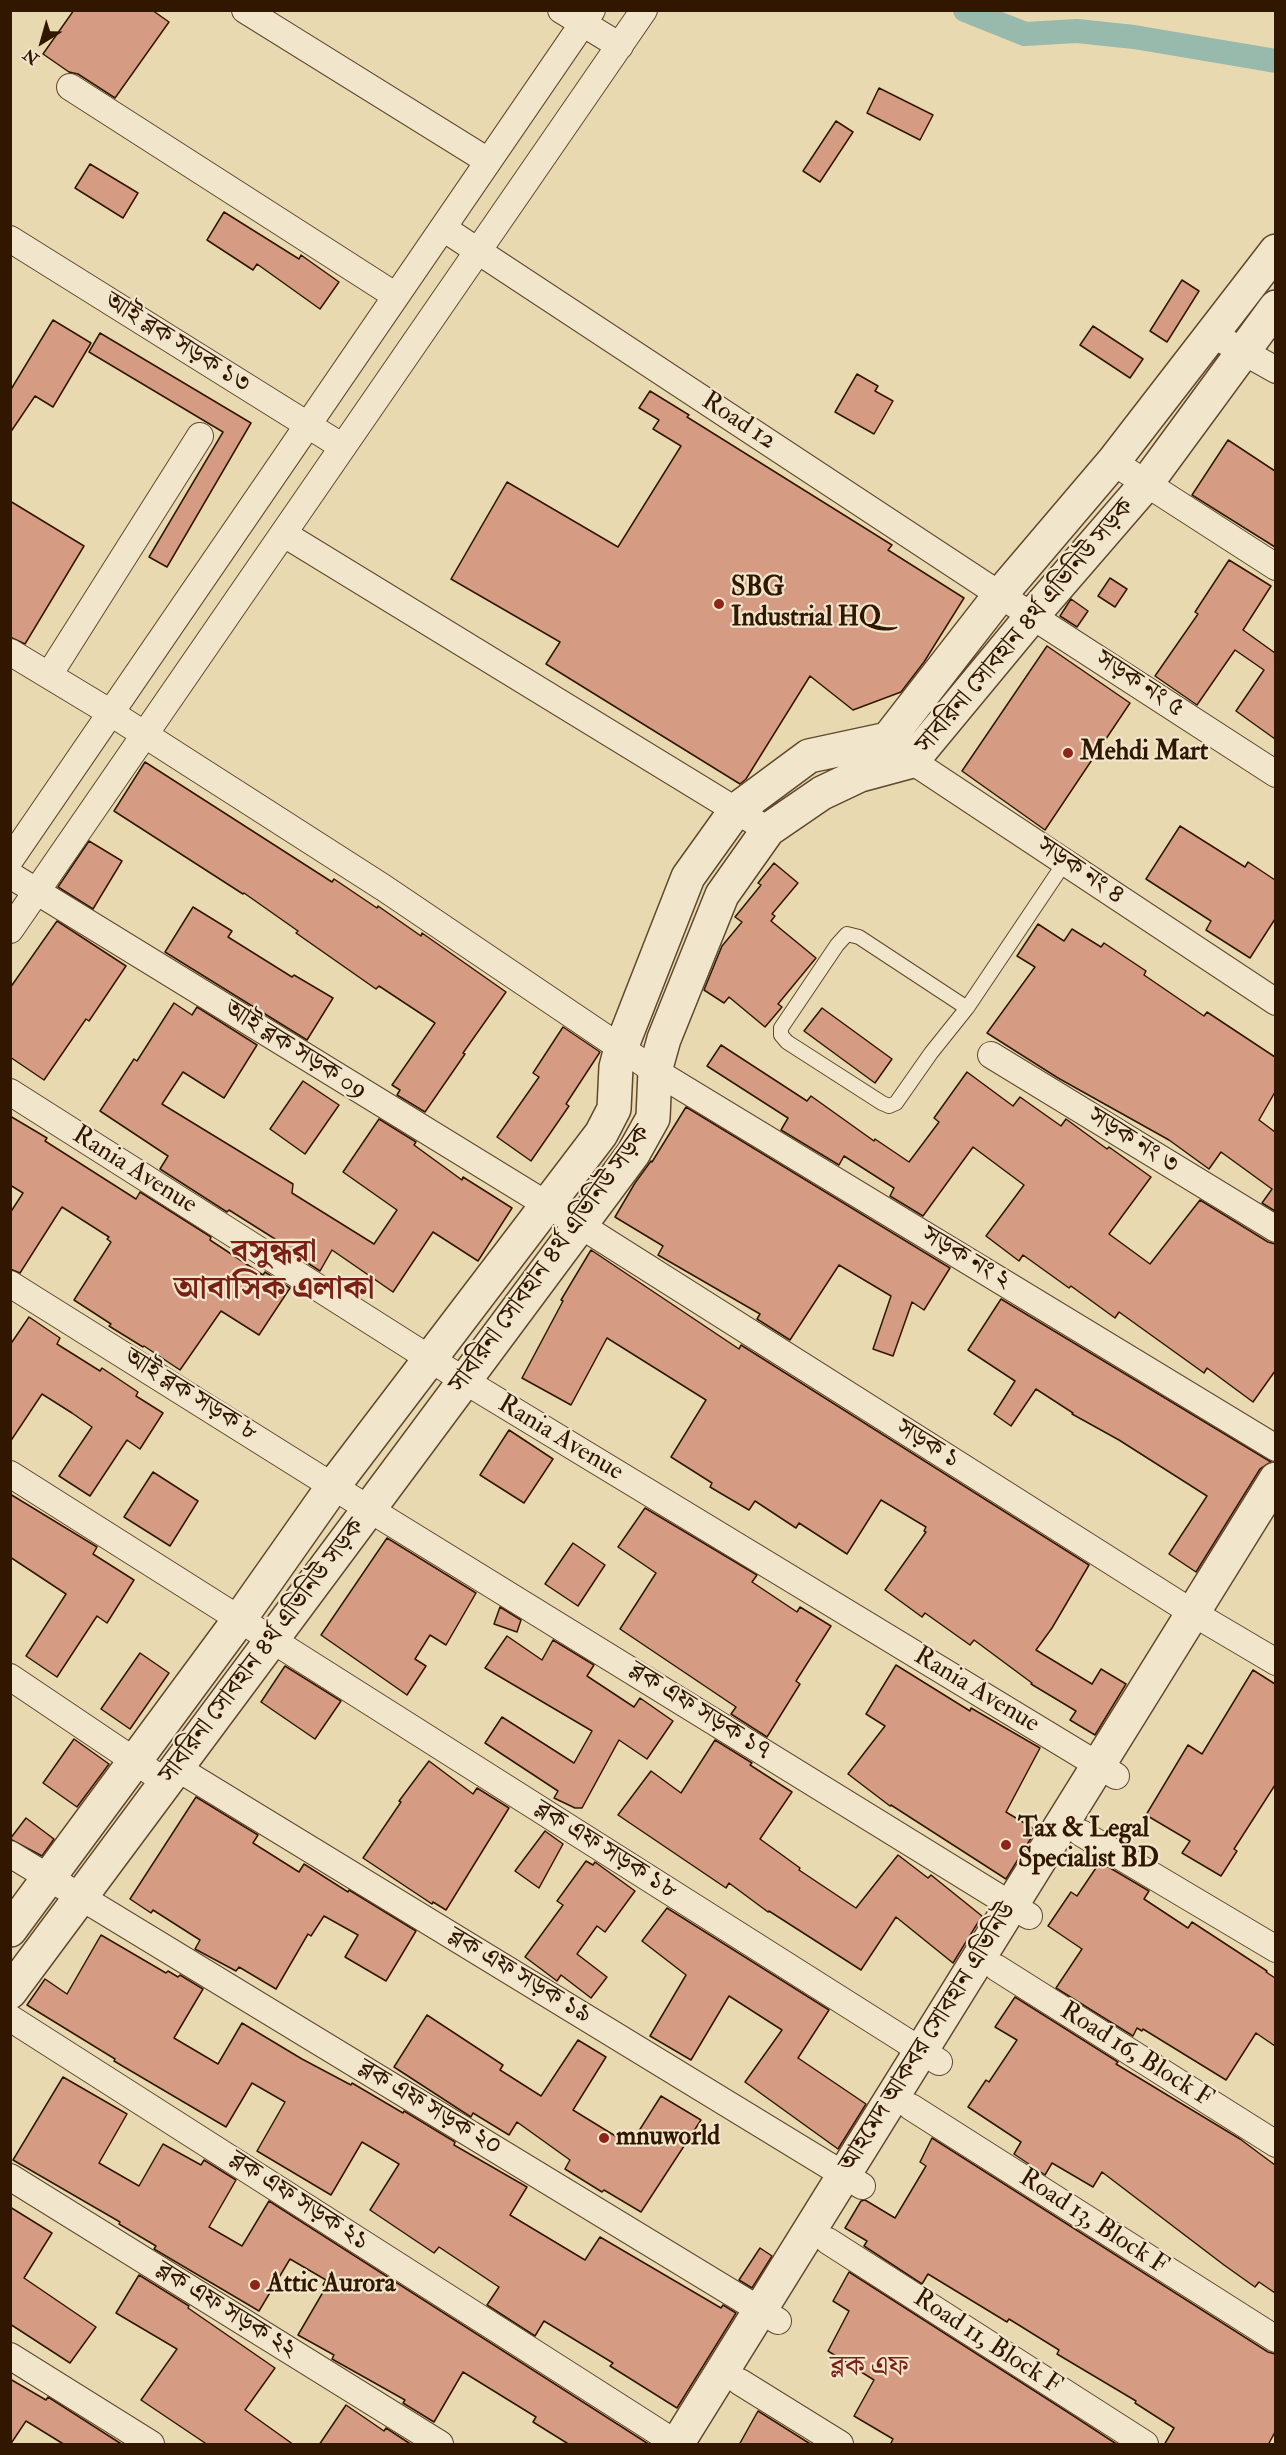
<!DOCTYPE html>
<meta charset="utf-8">
<style>
body{margin:0}
#map{position:relative;width:1286px;height:2455px;overflow:hidden;background:#e9d9b1;font-family:"IM FELL Double Pica",serif}
canvas{display:block}
.frame{position:absolute;inset:0;border:12px solid #311700;pointer-events:none}
.north{position:absolute;left:12px;top:12px;width:60px;height:60px;-webkit-text-stroke:4px #f1e6cc;paint-order:stroke;rotate:217deg;font-size:16px;font-weight:700;line-height:24px;text-align:center;color:#311700}
.north::after{content:'';display:block;margin:auto;width:21px;height:27px;background:#311700;clip-path:polygon(50% 0,100% 100%,50% 72%,0 100%)}
</style>
<div id="map">
<canvas width="1286" height="2455"></canvas>
<div class="frame"></div>
<div class="north">N</div>
</div>
<script>
const c = document.querySelector('canvas').getContext('2d');
c.lineJoin = 'round';
function stroke(path, color, width, dash) { c.strokeStyle = color; c.lineWidth = width; c.lineCap = dash ? 'butt' : 'round'; c.setLineDash(dash || []); c.stroke(path); }
function paint(path, color) { c.fillStyle = color; c.fill(path, 'evenodd'); }
function label(font, color, halo, rows, align = 'center') {
  c.font = font + ' "IM FELL Double Pica","Noto Serif Bengali",serif'; c.lineWidth = 4.5; c.setLineDash([]); c.textBaseline = 'middle'; c.strokeStyle = halo; c.fillStyle = color; for (const [text, x, y, turn = 0] of rows) {
    c.save(); c.translate(x, y); c.rotate((+turn || 0) * Math.PI / 180); c.textAlign = isNaN(turn) ? turn : align; if (halo) c.strokeText(text, 0, 0); c.fillText(text, 0, 0); c.restore();
  }
}
stroke(new Path2D(`
 M965,10l60,24 52,-3 57,6 142,24`), '#97baac', 24);
const building = new Path2D(`
 M74,10h78l17,12 -54,76 -37,-24 -9,-2 -26,-18z
 M879,88l54,27 -13,25 -53,-27z
 M836,121l17,11 -33,50 -17,-11z
 M90,164l48,29 -15,25 -48,-30z
 M224,212l75,47 2,-4 38,27 -19,27 -63,-45 -4,6 -46,-30z
 M1182,280l17,11 -32,51 -17,-11z
 M53,320l38,23 -38,64 -18,-11 -25,37v-42z
 M1093,326l50,33 -13,19 -50,-33z
 M100,333l151,90 -84,144 -18,-10 74,-125 -134,-80z
 M857,374l21,12 -3,5 18,10 -19,33 -39,-22z
 M650,391l39,24 -2,2 205,128 -4,5 76,48 -40,64 -23,30 -48,18 -43,-34 -64,103 -6,5 -194,-120 14,-22 -109,-63 56,-97 111,65 63,-101 -28,-17 6,-9 -20,-12z
 M1228,440l47,31v76l-83,-52z
 M10,501l74,45 -59,98 -15,-7z
 M1229,560l42,26 -28,44 32,23v86l-39,-28 28,-41 -29,-20 -38,55 -42,-29 43,-62 -3,-2z
 M1110,578l17,11 -12,18 -17,-11z
 M1071,599l17,12 -11,16 -17,-11z
 M1047,646l83,57 -85,127 -83,-59z
 M145,762l187,120 2,-3 43,29 1,-2 43,30 1,-3 84,59 -43,61 2,1 -40,58 -28,-17 3,-5 -8,-5 43,-62 -56,-37 -3,3 -80,-56 2,-2 -54,-38 -1,1 -129,-83z
 M1180,826l65,41 3,-5 27,18v39l-25,39 -44,-28 5,-9 -65,-42z
 M89,841l33,20 -29,48 -35,-22z
 M774,863l24,20 -26,31 3,2 -4,5 45,37 -38,46 4,3 -17,20 -36,-30 -5,6 -20,-13 18,-44 20,-24 -7,-5 26,-32 -3,-2z
 M193,907l39,24 -4,6 64,40 2,-2 39,23 -26,42 -142,-88z
 M57,921l69,45 -37,55 -3,-2 -42,61 -34,-23v-69z
 M1038,924l26,17 8,-12 29,18 3,-4 42,28 -2,4 60,41 3,-4 68,45v35l-16,28 16,12v79l-13,-8 10,-14 -51,-37 -12,17 -40,-29 -111,-62 -71,-45 48,-66 -18,-11z
 M174,1003l18,12 5,-8 60,38 -33,53 -41,-26 -21,32 131,80 -1,9 82,51 23,-34 -54,-38 36,-53 37,23 -2,3 48,35 1,-3 49,31 -34,53 -45,-29 -40,60 -61,-42 -12,21 -39,-25 2,-2 -54,-34 -2,2 -67,-43 8,-13 -68,-45 34,-52 3,2z
 M822,1008l70,51 -17,24 -71,-52z
 M563,1027l37,25 -34,52 3,2 -38,55 -34,-24 42,-60 -6,-4z
 M721,1045l86,56 4,-5 63,45 1,-2 34,23 30,-40 -5,-4 33,-46 46,34 7,-9 41,29 5,-7 41,30 2,-2 42,30 -42,57 41,30 50,-64 68,42 7,2v127l-22,31 -46,-34 -3,5 -85,-61 -4,6 -44,-32 -2,2 -46,-33 -4,6 -33,-25 38,-51 -51,-38 -50,69 -33,-20 4,-8 -50,-32 -5,9 -58,-35 7,-12 -81,-52z
 M303,1081l36,24 -34,49 -35,-25z
 M686,1107l264,161 -26,42 -12,-8 -19,54 -20,-7 18,-53 -52,-31 -49,75 -33,-21 3,-5 -102,-59 5,-9 -48,-29 20,-34 16,-22 1,1z
 M10,1116l37,22 -2,3 91,58 4,-7 71,45 -1,3 53,35 2,-3 25,16 -31,47 -38,-24 -41,59 -36,-24 -1,1 -34,-21 2,-2 -37,-24 37,-58 -4,-3 2,-2 -47,-30 -42,66 -10,-4v-56l13,-20 -13,-8z
 M591,1250l148,99 2,-4 348,220 -37,63 -16,22 56,34 9,-15 25,15 -31,51 -25,-15 6,-9 -45,-27 1,-1 -58,-43 -4,5 -45,-32 -3,4 -37,-27 41,-58 -2,-1 2,-4 -45,-27 -34,54 -48,-31 -3,5 -41,-27 -6,9 -39,-23 2,-4 -41,-26 35,-57 -99,-62 -36,67 -49,-27 41,-77 -2,-1z
 M1001,1299l270,163 -11,7 -64,103 -27,-18 38,-58 -88,-56 -47,-26 1,-1 -37,-24 -25,37 -17,-12 21,-33 -47,-31z
 M29,1317l31,21 -3,6 43,27 2,-3 36,24 -2,4 27,17 -23,36 -13,-9 -37,56 -31,-20 33,-49 -20,-14 -30,-19 -32,48v-97z
 M509,1430l44,29 -29,44 -44,-28z
 M153,1472l45,29 -28,45 -46,-29z
 M10,1494l87,53 -4,7 41,26 -27,43 -10,-7 -40,61 -31,-21 40,-62 -56,-37z
 M645,1508l112,67 -5,7 45,30 3,-5 31,19 -35,55 4,3 -33,53 -36,-23 5,-7 -116,-78 36,-56 -38,-26z
 M387,1538l89,55 -30,52 -16,-10 -15,24 11,7 -19,29 -86,-60z
 M573,1543l32,22 -27,41 -33,-22z
 M500,1607l21,13 -4,12 -23,-8z
 M507,1636l35,24 11,-20 41,25 -7,11 47,31 6,-9 33,23 -26,38 -28,-19 -37,68h-7l-21,-10 4,-7 -73,-48 17,-26 72,46 18,-32 -107,-63z
 M140,1653l29,20 -39,56 -29,-20z
 M896,1665l74,46 1,-3 69,40 -34,64 30,18 -30,49 -115,-74 -1,1 -42,-32 37,-48 -19,-12z
 M285,1666l56,35 -26,38 -54,-37z
 M1253,1670l22,14v101l-41,64 3,2 -16,25 -39,-23 8,-12 -44,-26 42,-70 14,9z
 M74,1739l35,25 -32,43 -34,-24z
 M715,1740l37,23 -2,2 42,27 -32,47 40,29 -1,2 57,38 42,-53 30,23 3,-3 51,41 -29,47 -57,-46 -35,53 -92,-59 -1,1 -39,-29 -3,5 -108,-73 33,-44 30,22z
 M429,1761l44,33 4,-6 32,20 -63,102 -13,-8 -1,2 -69,-46 38,-56 -2,-1z
 M196,1797l62,38 -5,8 46,29 5,-8 44,28 1,-2 67,41 -30,50 -41,-24 13,-22 -34,-19 -13,20 -3,-2 -32,55 -37,-22 -3,4 -41,-22 5,-9 -47,-30 -2,3 -21,-14z
 M26,1818l28,21 -12,17 -32,-17z
 M545,1831l18,13 -24,44 -24,-17z
 M586,1861l7,4 2,-3 40,29 -30,41 -8,-6 -20,28 30,23 -16,21 -30,-23 -4,6 -32,-24 38,-52 -6,-4z
 M1100,1862l49,29 -5,8 44,29 4,-6 75,49 -1,1 9,6v68l-19,-13 -30,47 -83,-51 -1,2 -5,-3 -4,8 -77,-48 26,-39 -34,-23 23,-34 6,4z
 M667,1908l162,102 -31,48 68,46 -28,45 -93,-67 37,-52 -53,-34 -38,64 -41,-24 36,-61 -44,-34z
 M101,1935l65,38 2,-2 10,6 2,-2 23,14 -29,49 44,26 24,-41 60,36 49,26 1,-2 51,30 1,-2 51,31 -1,3 73,42 -17,28 75,45 15,-23 121,71 2,-3 13,8 -59,95 -67,-42 3,-3 -69,-42 -9,15 -48,-31 12,-18 -60,-40 -5,6 -64,-43 29,-46 -37,-22 -31,53 -74,-44 28,-49 -33,-19 -26,44 -112,-66 1,-2 -88,-54 18,-26 22,15z
 M1015,1997l103,65 -2,2 124,75 35,26v128l-16,-11 -4,5 -31,-22 -122,-93 -9,15 -41,-24 -7,12 -31,-21 7,-12 -53,-35 18,-27 3,2 28,-42 -22,-13z
 M427,2015l76,50 -3,5 41,26 37,-56 28,17 -33,53 57,35 31,-49 40,24 -60,92 -37,-22 -2,2 -37,-23 5,-9 -53,-38 -8,13 -36,-22 -2,4 -77,-50z
 M63,2077l64,37 -28,49 40,23 24,-42 38,21 3,-5 32,20 -27,47 33,19 27,-45 381,244h-80l-37,-23 3,-5 -73,-45 -29,50 -31,-19 2,-3 -73,-41 2,-4 -36,-20 28,-48 -3,-2 3,-5 -36,-21 -31,52 -105,-62 2,-3 -37,-22 1,-2 -107,-62z
 M932,2138l336,214 7,2v78l-7,13h-104l10,-17 -39,-25 1,-2 -79,-47 2,-4 -50,-31 -2,3 -79,-48 -6,10 -58,-38 3,-5 -22,-13 16,-27 4,-1 30,18 31,-52 -6,-4z
 M10,2207l42,26 -28,45 72,49 -26,36 -60,-39z
 M760,2248l12,8 -20,32 -13,-8z
 M849,2272l220,141 49,32h-228l3,-6 -39,-23 20,-36 -46,-29 21,-40 -16,-10z
 M139,2275l50,31 -1,2 87,60 -30,42 49,35h-86l-67,-45 36,-51 -61,-36z
 M10,2379l36,21 2,-3 75,48h-58l-39,-24 -16,24z
 M346,2405l38,26 2,-3 26,17h-93z
 M758,2411l54,34h-73z`);
paint(building, '#d59c83');
stroke(building, '#311700', 1.5);
const service = new Path2D(`
 M967,1008l-108,-71 -12,-3 -10,11 -56,83v7l6,7 95,61 7,3 7,-3 35,-50 36,-45 98,-146`);
const minor = new Path2D(`
 M245,10l243,151
 M561,10l59,36
 M70,87l326,209
 M443,228l589,388 244,158
 M10,239l333,208
 M1212,334l64,36
 M1113,462l163,105
 M284,534l484,296
 M10,652l101,61 273,175 271,183 621,377
 M49,675l151,-239
 M900,750l12,11 364,241
 M10,860l582,-850
 M10,875l570,350 613,388 83,49
 M10,930l634,-920
 M991,1055l285,174
 M10,1092l455,289 651,395
 M10,1284l359,225 660,407
 M10,1474l929,588
 M10,1677l156,105
 M177,1768l685,418
 M1081,1833l195,116
 M10,1854l768,467
 M997,1968l279,176
 M10,2018l667,426
 M911,2107l365,232
 M10,2177l430,267
 M828,2241l317,203
 M10,2356l141,88
 M740,2382l100,62`);
const tertiary = new Path2D(`
 M10,1930l229,-310 95,-135 267,-351 13,-25 2,-42 5,-19 67,-171 48,-67 73,-54 79,-17 112,-144 113,-133 163,-211
 M10,1992l623,-838 20,-36 2,-47 9,-32 58,-144 46,-65 54,-37 38,-18 52,-14 120,-145 114,-132 130,-177
 M677,2444l599,-965`);
stroke(service, '#5f482c', 16);
stroke(minor, '#5f482c', 28);
stroke(tertiary, '#5f482c', 36);
stroke(service, '#f1e6cc', 14);
stroke(minor, '#f1e6cc', 26);
stroke(tertiary, '#f1e6cc', 33);
for (const [x, y, r, color] of [
 [719,604,6,"#8f2418"],
 [1068,753,6,"#8f2418"],
 [1006,1845,6,"#8f2418"],
 [604,2138,6,"#8f2418"],
 [255,2285,6,"#8f2418"]
]) { const dot = new Path2D(); dot.arc(x, y, r, 0, 2 * Math.PI); c.fillStyle = color; c.fill(dot); stroke(dot, '#f1e6cc', 2); }
label('26px', '#311700', '#f1e6cc', [
 ["আই ব্লক সড়ক ১৩",177,344,32],
 ["Road 12",738,422,33],
 ["সাবরিনা সোবহান ৪র্থ এভিনিউ সড়ক",1026,627,-50],
 ["সড়ক নং ৫",1139,685,33],
 ["সড়ক নং ৪",1080,872,34],
 ["আই ব্লক সড়ক 09",295,1051,32],
 ["সড়ক নং ৩",1133,1142,32],
 ["Rania Avenue",134,1171,32],
 ["সড়ক নং ২",965,1259,31],
 ["সাবরিনা সোবহান ৪র্থ এভিনিউ সড়ক",551,1260,-54],
 ["আই ব্লক সড়ক ৮",190,1396,32],
 ["Rania Avenue",560,1439,31],
 ["সড়ক ১",927,1445,32],
 ["সাবরিনা সোবহান ৪র্থ এভিনিউ সড়ক",263,1652,-53],
 ["Rania Avenue",976,1691,31],
 ["ব্লক এফ সড়ক ১৭",699,1712,32],
 ["ব্লক এফ সড়ক ১৮",605,1851,32],
 ["ব্লক এফ সড়ক ১৯",519,1977,31],
 ["আহমেদ আকবর সোবহান এভিনিউ",929,2038,-58],
 ["Road 16, Block F",1136,2056,32],
 ["ব্লক এফ সড়ক ২০",429,2109,31],
 ["ব্লক এফ সড়ক ২১",298,2202,33],
 ["Road 13, Block F",1093,2223,33],
 ["ব্লক এফ সড়ক ২২",225,2311,32],
 ["Road 11, Block F",987,2343,33]
]);
label('bold 26px', '#311700', '#f1e6cc', [
 ["SBG",731,589],
 ["Industrial HQ",731,619],
 ["Mehdi Mart",1080,753],
 ["Tax & Legal",1018,1830],
 ["Specialist BD",1018,1860],
 ["mnuworld",616,2138],
 ["Attic Aurora",267,2285]
], 'left');
label('28px', '#7a1f14', '#f1e6cc', [
 ["ব্লক এফ",869,2369]
]);
label('bold 32px', '#7a1f14', '#f1e6cc', [
 ["বসুন্ধরা",274,1254],
 ["আবাসিক এলাকা",274,1291]
]);
</script>
